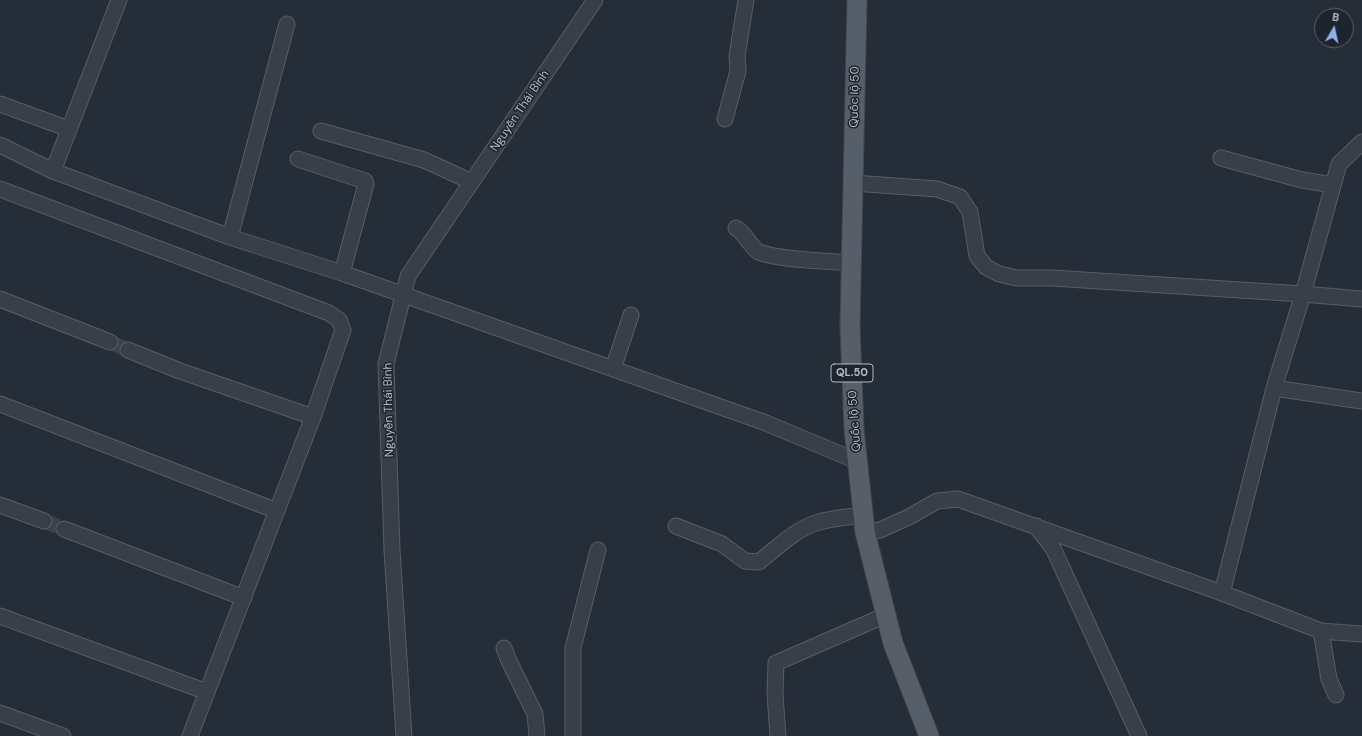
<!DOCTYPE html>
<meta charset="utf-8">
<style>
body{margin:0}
#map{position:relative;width:1362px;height:736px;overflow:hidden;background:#252d38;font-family:"DM Sans",sans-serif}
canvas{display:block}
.north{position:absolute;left:1314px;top:8px;width:40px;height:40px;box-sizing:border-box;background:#1d242e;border:1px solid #59606a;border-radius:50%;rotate:9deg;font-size:11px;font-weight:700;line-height:16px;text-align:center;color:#b3bac5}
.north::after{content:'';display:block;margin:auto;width:14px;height:18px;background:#91b2ec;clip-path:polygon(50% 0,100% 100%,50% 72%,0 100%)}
</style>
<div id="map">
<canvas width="1362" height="736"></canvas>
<div class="north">B</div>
</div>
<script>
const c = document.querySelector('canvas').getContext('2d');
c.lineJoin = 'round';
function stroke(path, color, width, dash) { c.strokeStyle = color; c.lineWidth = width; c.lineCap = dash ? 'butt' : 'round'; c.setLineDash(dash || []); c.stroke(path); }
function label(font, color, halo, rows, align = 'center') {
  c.font = font + ' "DM Sans",sans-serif'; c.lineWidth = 3; c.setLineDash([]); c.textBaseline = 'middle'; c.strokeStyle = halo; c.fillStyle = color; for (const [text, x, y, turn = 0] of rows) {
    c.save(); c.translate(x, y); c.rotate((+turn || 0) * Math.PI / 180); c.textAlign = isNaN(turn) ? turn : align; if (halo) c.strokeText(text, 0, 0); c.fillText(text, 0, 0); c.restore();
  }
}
stroke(new Path2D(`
 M110,342l18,8
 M44,521l20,8`), '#3a424d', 15, [15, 8]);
const minor = new Path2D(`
 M0,104l69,25
 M725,119l13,-48 -1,-15 9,-56
 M321,131l103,29 48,22
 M0,145l53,26 177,66 112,36 424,150 91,38
 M1221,158l81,22 31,5
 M298,159l67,22 1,3 -24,89
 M53,171l66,-171
 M853,183l84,6 23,8 10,15 7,44 9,11 13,7 18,4h35l251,16 36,-130 23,-22
 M0,189l329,124 10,7 4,10 -30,87 -123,319
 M736,228c10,6 14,19 23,24 17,8 71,9 92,11
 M230,237l57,-213
 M0,299l110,43
 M1362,299l-59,-5 -29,94 -52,205 99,38 41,3
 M128,350l52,21 133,46
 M613,369l18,-54
 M1274,388l88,13
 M0,404l277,107
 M0,505l44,16
 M676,526l46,18 23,17 14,1c18,-14 35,-32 57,-39 15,-5 32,-6 47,-8
 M1036,526l17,22 86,188
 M64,529l180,69
 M865,532l15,-2 29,-13 28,-16 21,-2 264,94
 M0,616l207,76
 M1321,631l8,48 7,16
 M504,648l5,13 26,53 2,22
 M0,713l63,23
 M404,736l-12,-186 -6,-186 22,-88 187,-276
 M573,736v-88l25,-98
 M778,736l-3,-42 1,-31 110,-48`);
const major = new Path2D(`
 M857,0l-7,326 4,103 11,103 28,111 36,93`);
stroke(minor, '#565d67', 17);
stroke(major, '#414852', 21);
stroke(minor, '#383f49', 15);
stroke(major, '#565e69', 19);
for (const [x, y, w] of [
 [852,373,42]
]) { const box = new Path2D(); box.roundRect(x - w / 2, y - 9, w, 18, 3); c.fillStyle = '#1d242e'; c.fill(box); stroke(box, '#b3bac5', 1); }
label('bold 11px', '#b3bac5', null, [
 ["QL.50",852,373]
]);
label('12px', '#b3bac5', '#1d242e', [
 ["Quốc lộ 50",855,97,-89],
 ["Nguyễn Thái Bình",520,111,-56],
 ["Nguyễn Thái Bình",389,410,-91],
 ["Quốc lộ 50",855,421,-94]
]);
</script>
